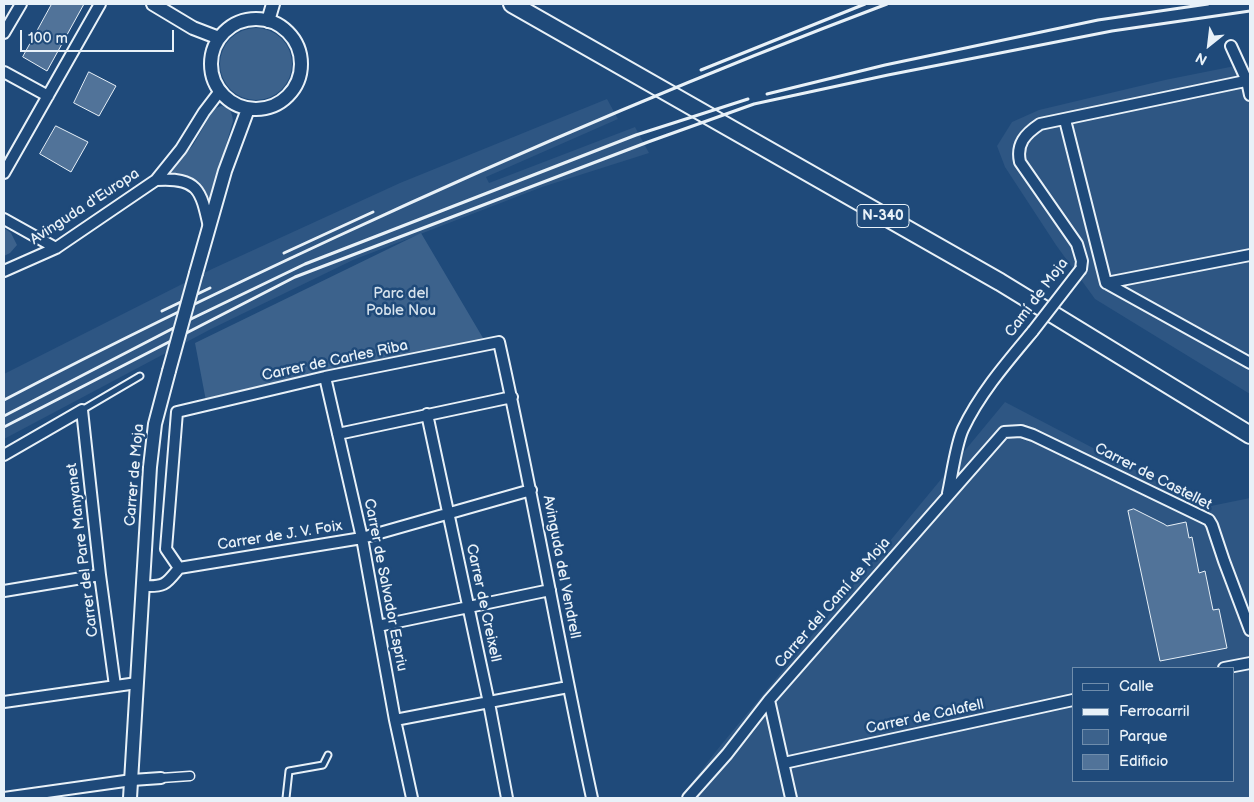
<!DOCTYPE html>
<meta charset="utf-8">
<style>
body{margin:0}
#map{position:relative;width:1254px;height:802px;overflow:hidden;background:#1f4a7a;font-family:"Balsamiq Sans",sans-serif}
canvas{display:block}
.frame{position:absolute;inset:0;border:5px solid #e8f1f8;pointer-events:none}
.legend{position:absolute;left:1072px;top:667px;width:162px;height:115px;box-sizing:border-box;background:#1f4a7a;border:1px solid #6f8dac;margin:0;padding:6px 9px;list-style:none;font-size:15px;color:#e8f1f8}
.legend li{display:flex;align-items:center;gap:10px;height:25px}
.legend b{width:25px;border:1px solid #6f8dac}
.north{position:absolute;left:1184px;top:20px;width:50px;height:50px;-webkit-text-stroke:4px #1f4a7a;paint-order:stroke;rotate:209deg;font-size:14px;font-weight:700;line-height:20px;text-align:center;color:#e8f1f8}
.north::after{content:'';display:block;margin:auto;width:18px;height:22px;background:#e8f1f8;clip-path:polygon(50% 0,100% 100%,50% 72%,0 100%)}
.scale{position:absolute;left:20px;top:30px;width:154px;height:22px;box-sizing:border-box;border:2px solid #e8f1f8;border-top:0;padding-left:6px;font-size:15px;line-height:18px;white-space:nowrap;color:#e8f1f8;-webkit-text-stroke:4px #1f4a7a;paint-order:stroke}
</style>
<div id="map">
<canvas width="1254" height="802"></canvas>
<div class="frame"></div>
<ul class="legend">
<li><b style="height:6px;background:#1f4a7a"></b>Calle</li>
<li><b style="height:6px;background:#e8f1f8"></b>Ferrocarril</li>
<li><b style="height:14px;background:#3c628c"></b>Parque</li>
<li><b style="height:14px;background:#517399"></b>Edificio</li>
</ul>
<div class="north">N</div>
<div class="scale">100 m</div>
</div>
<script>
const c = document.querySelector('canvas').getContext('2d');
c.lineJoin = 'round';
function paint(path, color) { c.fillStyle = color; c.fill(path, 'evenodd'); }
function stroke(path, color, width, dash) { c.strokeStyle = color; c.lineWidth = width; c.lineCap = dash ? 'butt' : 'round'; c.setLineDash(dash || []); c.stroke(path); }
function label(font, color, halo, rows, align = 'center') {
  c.font = font + ' "Balsamiq Sans",sans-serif'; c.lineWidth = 5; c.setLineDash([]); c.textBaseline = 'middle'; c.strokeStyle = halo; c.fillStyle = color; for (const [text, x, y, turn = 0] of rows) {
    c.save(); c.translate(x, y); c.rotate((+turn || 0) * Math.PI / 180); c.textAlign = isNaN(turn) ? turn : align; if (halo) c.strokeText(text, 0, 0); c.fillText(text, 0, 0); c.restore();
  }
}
paint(new Path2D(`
 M1250,63v331l-155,-95 -39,-54 -51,-78 -8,-21 15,-24 27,-12 126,-30z
 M607,99l11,20 -132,58 3,6 146,-56 14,26 -107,34 -189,73 -142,69 -207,110v-65l208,-105 188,-86z
 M1005,402l201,105 44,-9v300h-570l37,-48zM1073,668h160v113h-160z`), '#2e5683');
paint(new Path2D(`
 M220 64a36 36 0 1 1 72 0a36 36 0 1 1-72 0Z
 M221,106c9,1 11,6 12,15l-23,79 -11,-15 -32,-8 26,-32 21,-36z
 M4,228l7,5 6,12 -7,8 -6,3z
 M421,233l62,105 -277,63 -11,-58z`), '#3c628c');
const building = new Path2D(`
 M52,4h32l-37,67 -24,-14z
 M89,72l27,14 -17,30 -25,-13z
 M56,126l32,16 -17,30 -31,-18z
 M1134,509l30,15 3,2 19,-4 3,16 3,-1 7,36 6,-2 8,39 6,-1 8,39 -67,13 -32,-150z`);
paint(building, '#517399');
stroke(building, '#e8f1f8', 1);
const service = new Path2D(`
 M82,410l58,-34
 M286,798l3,-27 34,-6 5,-10`);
const pedestrian = new Path2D(`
 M161,778l29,-2`);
const minor = new Path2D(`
 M4,33l17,-29
 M1231,46l16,35 3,14
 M4,72l44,24
 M1065,120l41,163
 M4,173l96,-169
 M156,180c42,-3 45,10 53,47
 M4,219l52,29
 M1081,269l1,-8 -5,-17 -57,-82c-4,-18 5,-28 20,-38l210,-44
 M4,271l52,-23 100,-68 25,-31 23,-37 16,-21
 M1106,283l144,80
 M1106,283l144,-28
 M325,377l37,161 33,182 17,78
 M427,414l62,289 18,95
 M338,434l174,-37
 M4,455l78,-45 18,165 15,111
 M531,490l-169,48 -183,30 -13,-19 11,-137 148,-35 174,-35c34,152 60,305 93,456
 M948,493c4,-18 8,-49 15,-64 17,-36 45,-68 70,-98
 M144,586c21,1 22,-2 35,-18
 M4,591l96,-16
 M378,626l172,-36
 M1224,668l26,-5
 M769,700l22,98
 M4,702l133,-19
 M395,720l173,-33
 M784,763l289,-63
 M4,798l128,-18 29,-2
 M688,798l39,-44 42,-54 235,-268 17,-1 12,4 176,85 3,5 12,36 26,69`);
const tertiary = new Path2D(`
 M153,4l40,24 26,10
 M211 64a45 45 0 1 1 90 0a45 45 0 1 1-90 0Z
 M268,21l5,-17
 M196,273l29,-102 23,-62
 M130,798l20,-331 5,-43 14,-53`);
const trunk = new Path2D(`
 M512,4l488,278 250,153`);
stroke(service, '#e8f1f8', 9);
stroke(pedestrian, '#e8f1f8', 11);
stroke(minor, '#e8f1f8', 14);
stroke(tertiary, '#e8f1f8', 16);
stroke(trunk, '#e8f1f8', 20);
stroke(service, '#1f4a7a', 5);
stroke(pedestrian, '#1f4a7a', 8);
stroke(minor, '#1f4a7a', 10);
stroke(tertiary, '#1f4a7a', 12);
stroke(trunk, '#1f4a7a', 16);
stroke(new Path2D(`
 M701,70l164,-66
 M767,94l118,-29 213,-45 110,-16
 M284,253l89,-41
 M162,311l48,-23
 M4,400c109,-57 220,-111 332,-163 181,-84 365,-163 551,-233
 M4,416l187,-97 114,-55 331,-129 112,-36
 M4,427l291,-150 353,-135 106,-38 134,-29 224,-44 138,-20`), '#e8f1f8', 3);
const minorBridge = new Path2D(`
 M1033,331l48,-62`);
const tertiaryBridge = new Path2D(`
 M169,371l27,-98`);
stroke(minorBridge, '#e8f1f8', 14, []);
stroke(tertiaryBridge, '#e8f1f8', 16, []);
stroke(minorBridge, '#1f4a7a', 10);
stroke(tertiaryBridge, '#1f4a7a', 12);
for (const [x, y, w] of [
 [883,216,52]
]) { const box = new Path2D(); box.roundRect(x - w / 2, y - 11.5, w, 23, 4); c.fillStyle = '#1f4a7a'; c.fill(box); stroke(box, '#e8f1f8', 1); }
label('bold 14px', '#e8f1f8', null, [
 ["N-340",883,216]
]);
label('15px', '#e8f1f8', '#1f4a7a', [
 ["Avinguda d'Europa",85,207,-33],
 ["Camí de Moja",1037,298,-53],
 ["Carrer de Carles Riba",335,361,-12],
 ["Carrer de Moja",135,475,-85],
 ["Carrer de Castellet",1153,477,27],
 ["Carrer de J. V. Foix",280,536,-9],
 ["Carrer del Pare Manyanet",83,550,-97],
 ["Avinguda del Vendrell",561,567,79],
 ["Carrer de Salvador Espriu",385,585,79],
 ["Carrer de Creixell",483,603,78],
 ["Carrer del Camí de Moja",833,603,-49],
 ["Carrer de Calafell",925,717,-12]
]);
label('15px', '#d7e3ed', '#1f4a7a', [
 ["Parc del",401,294],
 ["Poble Nou",401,311]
]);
</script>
